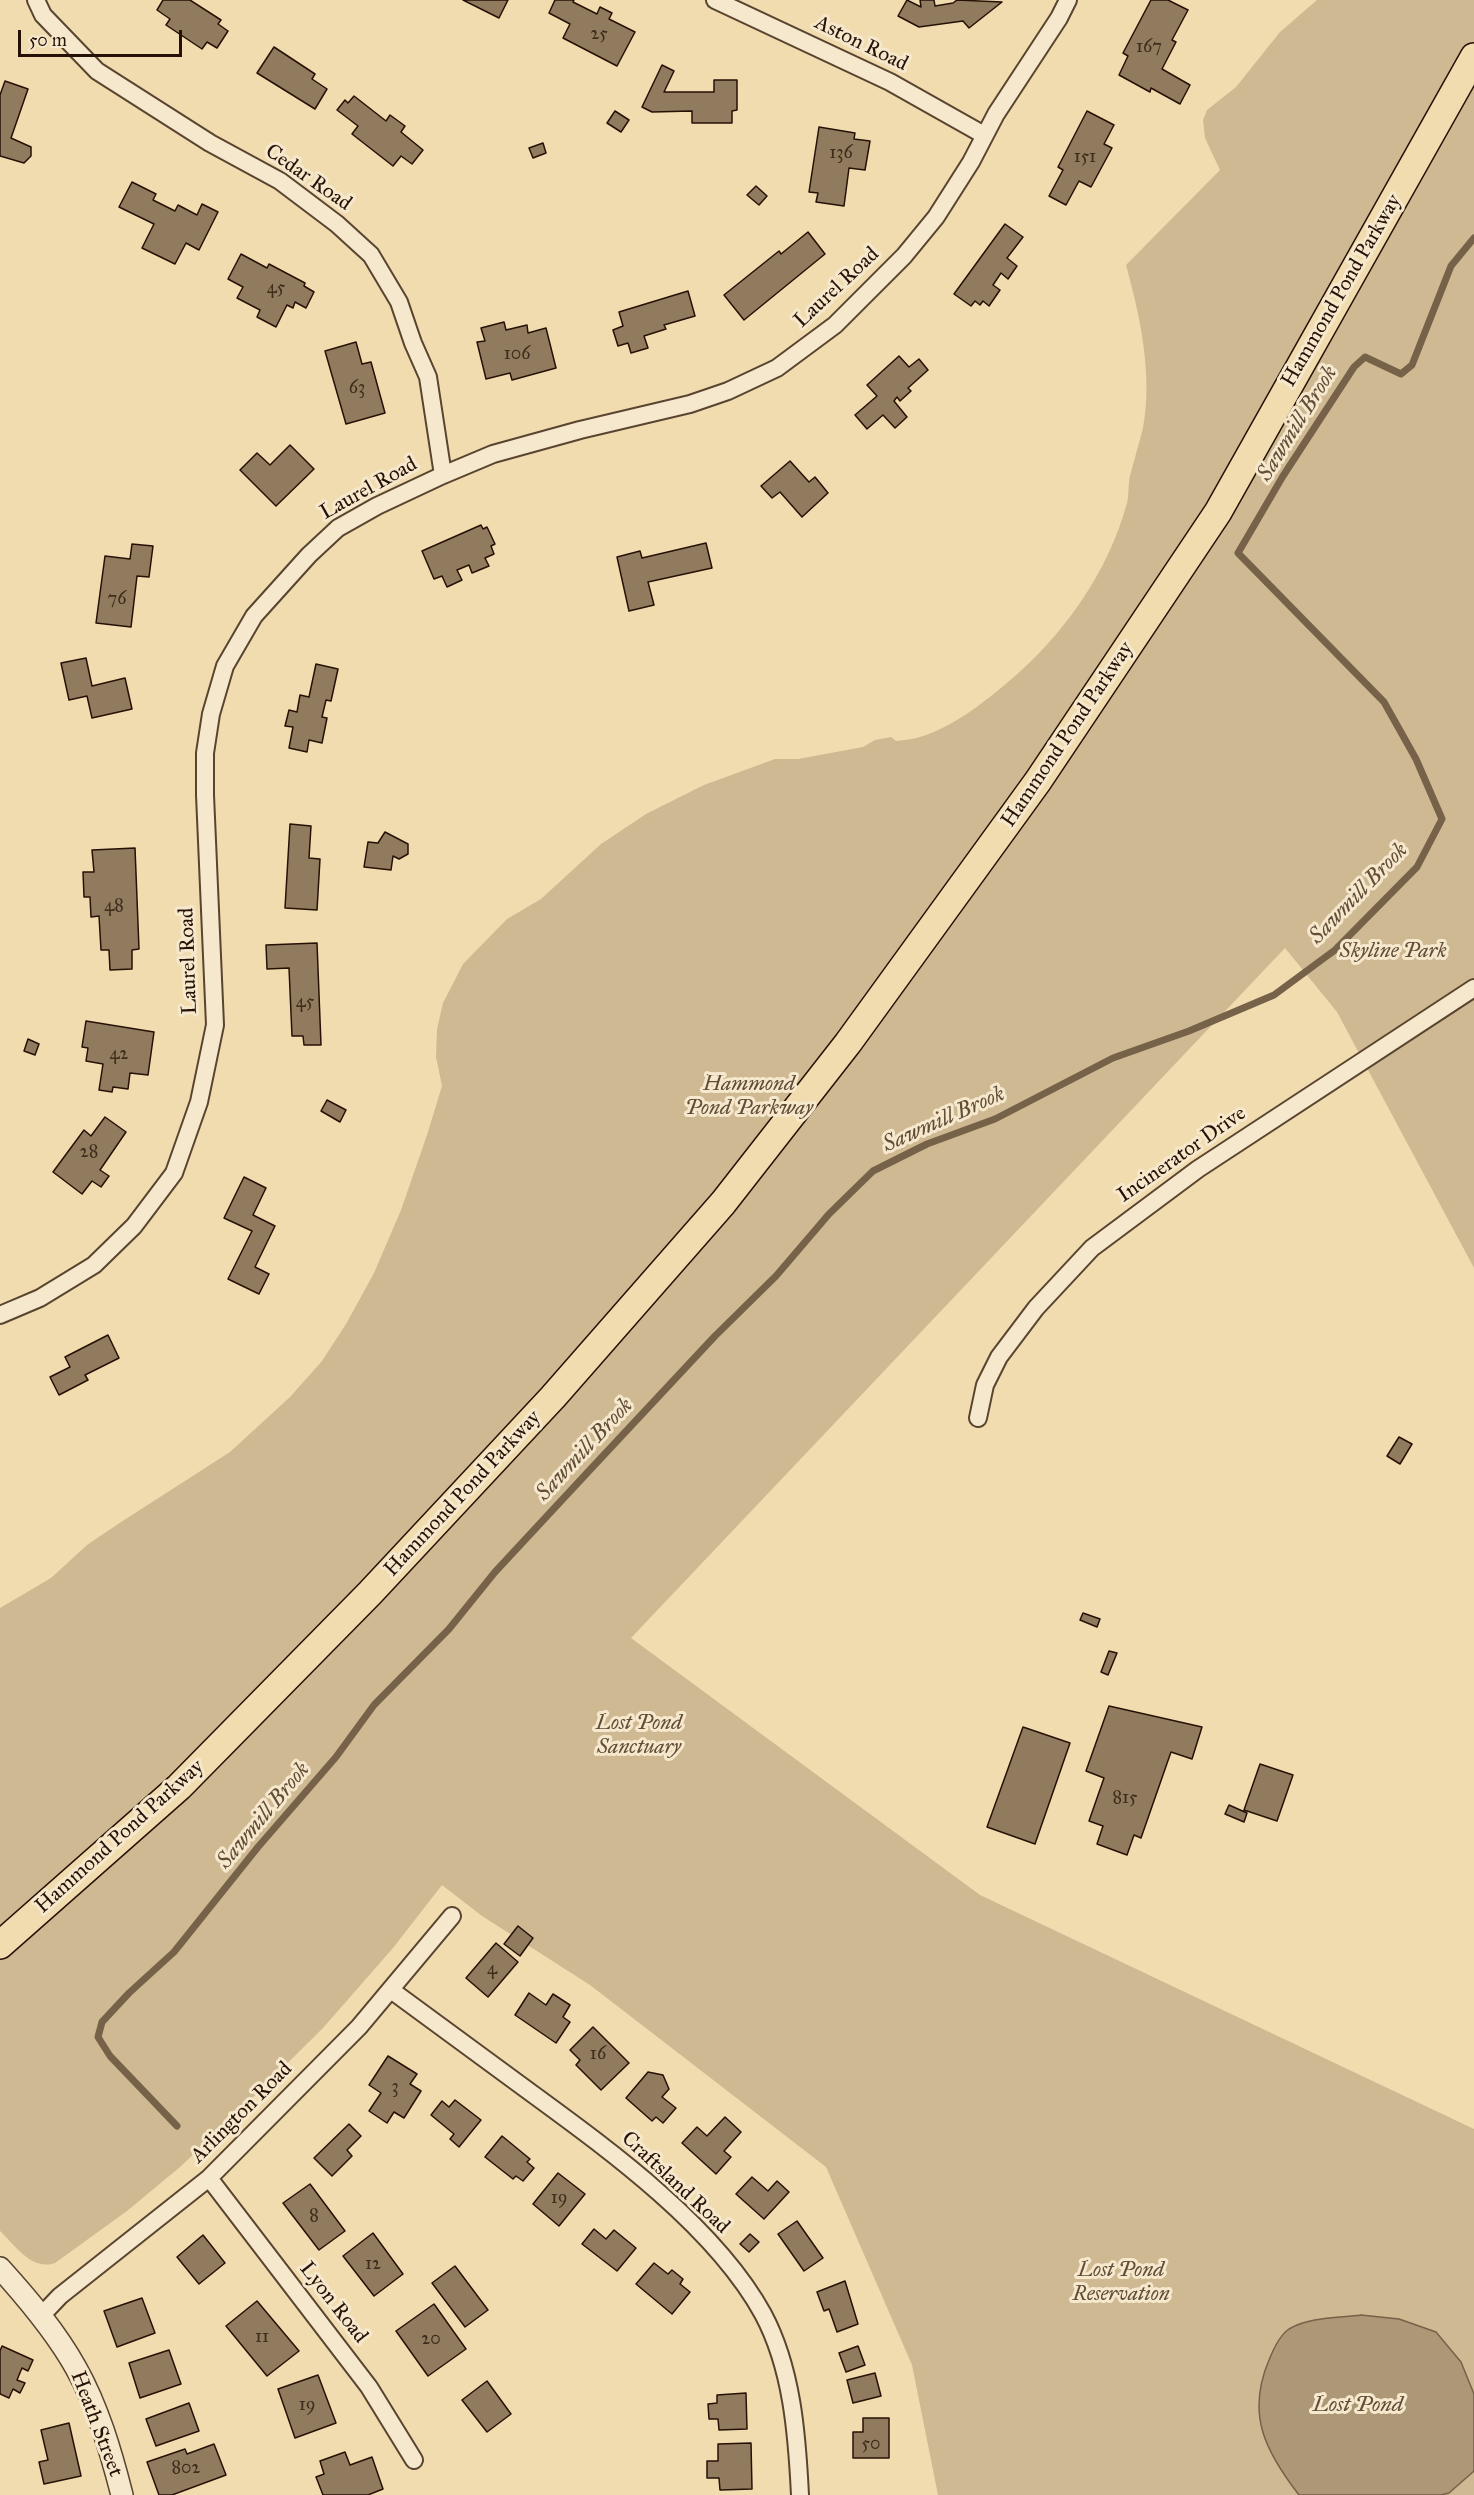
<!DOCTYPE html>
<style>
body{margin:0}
#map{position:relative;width:1474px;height:2495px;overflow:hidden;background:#f1dcb0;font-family:"IM FELL Great Primer",serif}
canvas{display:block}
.scale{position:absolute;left:18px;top:30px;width:164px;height:27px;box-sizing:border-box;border:3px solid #261106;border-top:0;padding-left:8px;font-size:18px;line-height:21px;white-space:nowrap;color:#261106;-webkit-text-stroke:4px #f6e8cc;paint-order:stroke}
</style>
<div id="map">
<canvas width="1474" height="2495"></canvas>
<div class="scale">50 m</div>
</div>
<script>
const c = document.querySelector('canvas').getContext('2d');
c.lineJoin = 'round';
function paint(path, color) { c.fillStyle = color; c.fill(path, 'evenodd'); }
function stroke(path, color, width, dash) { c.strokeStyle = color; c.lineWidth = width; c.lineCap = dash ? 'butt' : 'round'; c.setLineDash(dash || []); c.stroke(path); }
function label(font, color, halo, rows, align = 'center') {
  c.font = font + ' "IM FELL Great Primer",serif'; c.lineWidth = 6; c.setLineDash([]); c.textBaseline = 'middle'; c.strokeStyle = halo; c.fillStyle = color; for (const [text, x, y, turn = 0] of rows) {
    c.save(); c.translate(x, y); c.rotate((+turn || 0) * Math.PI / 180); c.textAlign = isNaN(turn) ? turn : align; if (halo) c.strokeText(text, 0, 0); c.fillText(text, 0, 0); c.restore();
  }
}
paint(new Path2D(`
 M1317,0h157v1268l-137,-256 -52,-64 -654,690 349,257 494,234v366h-536l-26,-130 -86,-198 -236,-182 -108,-69 -40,-31 -49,63 -70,80 -93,92 -50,47 -53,44 -72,52c-24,8 -40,-18 -55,-32v-623l51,-30 36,-33 31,-21 112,-72 60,-55 32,-36 24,-37 28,-51 27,-63 26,-75 15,-49 -6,-29 1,-28 6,-26 20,-39 44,-45 34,-20 60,-55 45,-30 58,-29 71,-26h23l65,-12 12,-7 16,-3 5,4c9,-1 19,-2 27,-5 31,-10 60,-33 85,-54 55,-46 100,-109 119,-179 2,-8 1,-18 3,-27 4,-16 9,-32 13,-48 10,-53 -3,-112 -17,-163l94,-95 -15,-32 -2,-18 4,-10 29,-23 44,-55z`), '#ceb993');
const water = new Path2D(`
 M1361,2315l38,4 37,13 25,30 13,32v77l-25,22 -8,2h-142c-34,-44 -53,-81 -30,-135 4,-10 11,-25 20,-31 20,-12 49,-11 72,-14z`);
paint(water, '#ac9776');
stroke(water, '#766149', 1.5);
stroke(new Path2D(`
 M177,2126l-67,-70 -12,-19 4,-15 27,-29 45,-41 84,-105 78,-90 38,-52 75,-76 46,-57 92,-99 128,-137 61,-60 53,-62 44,-43 54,-27 68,-25 118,-61 76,-27 85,-36 61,-45 82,-83 25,-48 -26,-60 -32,-57 -146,-149 45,-77 71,-109 11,-10 36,17 11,-9 39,-99 23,-28`), '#766149', 7);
const building = new Path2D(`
 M163,0h27l31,20 -3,4 10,7 -11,17 -10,-6 -5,7 -36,-24 4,-6 -13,-9z
 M463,0h45l-9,18z
 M555,0h19l-1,2 24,12 3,-7 12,6 -3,6 26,13 -18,34 -54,-28 7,-14 -21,-11z
 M907,0l14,7 -1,-7h14l1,6 18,-3 4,-3 45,2 -33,26 -6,-7 -44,6 -21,-11z
 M1151,0h17l20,10 -16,30 4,2 -14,27 28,16 -10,19 -29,-16 -1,4 -31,-17 9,-19 -5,-3z
 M274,47l41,27 -3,5 15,10 -12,20 -58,-36z
 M662,65l12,6 -10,21h50v-12h23v30l-5,1v12h-40v-12l-40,1 -10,-5z
 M5,81l23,8 -17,49 20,9v9l-7,7 -24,-7v-61z
 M354,96l32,25 4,-6 15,11 -4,6 22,18 -11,14 -11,-8 -8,10 -41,-32 6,-8 -21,-16 8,-10 3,3z
 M615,111l14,9 -8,12 -14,-9z
 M1087,111l27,14 -10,19 8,4 -21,39 -12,-6 -13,24 -17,-9 14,-26 -5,-3z
 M819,127l36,6 -1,6 16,2 -5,29 -16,-2 -5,38 -28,-4 2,-9 -9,-1z
 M543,143l3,10 -13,5 -4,-10z
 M132,182l24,12 -3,6 22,11 3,-6 19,10 5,-11 16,8 -19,38 -13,-7 -11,21 -33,-16 12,-24 -35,-17z
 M756,186l11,10 -8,9 -12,-10z
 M1005,224l18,13 -16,21 10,8 -9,13 -7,-6 -8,12 7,5 -11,16 -6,-5 -3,4 -5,-4 -4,5 -17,-12z
 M808,232l17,22 -81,66 -20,-25 55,-44 2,3z
 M241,254l26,14 2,-4 36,19 -1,3 10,6 -8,16 -11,-6 -2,6 -6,-3 -11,22 -19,-10 3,-7 -23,-12 6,-11 -15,-8z
 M688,291l7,25 -31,9 2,4 -22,7 4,12 -17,5 -3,-10 -10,3 -5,-16 10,-4 -4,-14z
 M504,322l2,8 21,-5 1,8 18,-5 10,40 -44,12 -2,-7 -24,6 -9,-37 8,-1 -4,-13z
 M356,342l6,22 9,-2 14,51 -39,11 -21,-73z
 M899,356l10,11 10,-8 9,11 -20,18 3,3 -11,10 -3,-4 -3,4 13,16 -12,11 -12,-13 -16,14 -12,-14 22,-19 -10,-11z
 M290,445l24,24 -38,37 -36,-36 17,-17 13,12z
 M790,461l19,21 6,-5 13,16 -26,24 -22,-25 -8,6 -11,-12z
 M481,525l2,4 4,-2 8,17 -4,2 3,8 -9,4 4,8 -17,7 -3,-8 -12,5 5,10 -15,7 -5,-11 -8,3 -12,-28z
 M706,543l6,25 -64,14 6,23 -25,6 -12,-54 23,-6 2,7z
 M132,544l21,2 -4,31 -12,-1 -6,51 -35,-4 9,-67 25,3z
 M86,658l6,28 33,-8 7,31 -40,9 -5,-22 -18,4 -8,-37z
 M316,664l22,5 -7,32 -5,-1 -4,17 5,1 -5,25 -13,-3 -2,12 -18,-4 4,-21 -8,-1 4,-16 8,2 3,-17 9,2z
 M290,824l21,2 -2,32 11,1 -3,51 -32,-2z
 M385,832l23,12v10l-9,5 -6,-3 -2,14 -27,-3 4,-25 10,1z
 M135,848l4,101 -7,1v19l-22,1 -1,-20h-8l-2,-34 -8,1 -1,-20h-6l-1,-25h11l-2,-22z
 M317,943l4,102h-17l-1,-9h-11l-3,-68 -22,1 -1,-24z
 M86,1021l68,11 -6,43 -18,-2 -2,16 -15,-2 -1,5 -13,-2 4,-26 -17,-3 2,-13 -6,-1z
 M28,1039l11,5 -4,11 -11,-4z
 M327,1100l19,10 -6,12 -19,-11z
 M105,1117l21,15 -26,38 9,6 -8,11 -9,-6 -10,13 -29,-22 31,-42 7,6z
 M244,1177l22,11 -13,27 22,11 -20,41 14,7 -10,20 -31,-15 24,-48 -28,-13z
 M108,1335l11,23 -34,17 3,5 -29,15 -9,-18 20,-10 -5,-10z
 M1399,1437l13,7 -12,20 -13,-8z
 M1083,1613l17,6 -3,8 -17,-7z
 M1109,1651l8,2 -9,22 -7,-3z
 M1109,1706l93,21 -10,32 -21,-7 -30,86 -7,-3 -7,20 -30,-11 6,-18 -14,-5 15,-43 -18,-7z
 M1023,1727l47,16 -35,101 -48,-17z
 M1260,1764l33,11 -16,46 -33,-11z
 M1229,1805l18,8 -3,9 -19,-8z
 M518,1926l15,12 -13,18 -16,-12z
 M496,1943l22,19 -30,35 -22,-19z
 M529,1993l17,12 7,-11 17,11 -7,12 7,5 -14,21 -41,-28z
 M593,2027l36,36 -28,27 -25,-25 4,-5 -10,-10z
 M388,2056l29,18 -7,10 11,7 -17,27 -10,-6 -7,11 -18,-12 12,-18 -12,-8z
 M648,2072l15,3 6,14 -7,8 14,11 -13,15 -7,-6 -4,4 -26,-23z
 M455,2100l26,20 -22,27 -9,-8 4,-5 -23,-19 11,-14 7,6z
 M725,2117l16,15 -17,19 7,6 -15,17 -34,-31 15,-16 10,9z
 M349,2124l12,12 -14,14 5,6 -20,20 -18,-18z
 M502,2136l28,23 -3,3 7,6 -11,13 -7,-5 -3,3 -28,-22z
 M558,2173l27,21 -26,32 -26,-22z
 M752,2177l16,14 9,-10 12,11 -25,27 -28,-25z
 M310,2184l35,47 -26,19 -36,-47z
 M797,2221l26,37 -19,13 -26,-37z
 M594,2229l12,10 8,-9 22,18 -19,23 -35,-27z
 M373,2233l30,41 -29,22 -31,-40z
 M750,2234l9,8 -10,10 -9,-8z
 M203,2235l22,28 -26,21 -22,-27z
 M654,2263l14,11 4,-4 11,9 -3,5 10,8 -18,22 -36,-30z
 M455,2266l33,44 -23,17 -33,-44z
 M845,2281l13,43 -21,8 -8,-23 -5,2 -7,-19z
 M142,2298l13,35 -38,14 -13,-36z
 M257,2301l42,50 -32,25 -41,-50z
 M434,2304l32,45 -38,27 -32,-45z
 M2,2346l31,14 -5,11 -6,-3 -5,12 8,3 -5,10 -7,-4 -4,9 -9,-4v-43z
 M858,2346l7,19 -19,7 -7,-19z
 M169,2350l12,34 -41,14 -11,-35z
 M875,2373l6,23 -28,7 -6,-23z
 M318,2375l18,48 -41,15 -17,-49z
 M487,2381l24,33 -24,18 -25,-32z
 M746,2393l1,36 -28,1 -1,-11h-9l-1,-15 9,-1v-8z
 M189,2403l10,28 -43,15 -10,-27z
 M863,2418h26v40h-36v-26h10z
 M69,2423l12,53 -37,8 -5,-22 9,-2 -7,-30z
 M751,2443l1,46 -32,1 -1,-12h-12v-17h11v-17z
 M214,2444l12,31 -54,20h-13l-12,-33 38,-13 2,5z
 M345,2452l5,13 22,-8 11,32 -15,6h-45l-7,-18 8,-3 -4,-13z`);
paint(building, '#907b5e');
stroke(building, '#261106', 1.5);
const minor = new Path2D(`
 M36,0l7,15 54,56 113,72 70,38 57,43 34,31 28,47 14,41 15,34 15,98
 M715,0l175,82 94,53
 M0,1315l40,-17 54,-33 40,-39 40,-53 25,-71 16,-77 -10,-230v-42l6,-39 14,-48 29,-50 55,-61 29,-27 39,-22 66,-31 50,-21 87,-24 110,-26 38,-13 49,-23 58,-43 69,-69 32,-39 35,-55 25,-48 63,-96 9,-18
 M978,1418l7,-33 14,-28 37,-49 56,-60 106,-79 276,-181
 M391,1990c48,35 96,70 143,105 78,57 182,133 229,219 29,54 34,120 37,181
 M209,2178l160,209 45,73
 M40,2317l20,-21 149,-118 150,-151 93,-111`);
const tertiary = new Path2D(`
 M0,2268c28,31 56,64 76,100 22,39 35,84 46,127`);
const primary = new Path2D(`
 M0,1945l179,-158 191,-194 183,-196 170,-194 125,-160 190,-262 180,-269 256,-455`);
stroke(minor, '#594430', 20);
stroke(tertiary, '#594430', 24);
stroke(primary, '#261106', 30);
stroke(minor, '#f6e8cc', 16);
stroke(tertiary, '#f6e8cc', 21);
stroke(primary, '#f1dcb0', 27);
label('18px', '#402c1c', null, [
 ["25",599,35],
 ["167",1149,48],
 ["136",841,154],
 ["151",1085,158],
 ["45",276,289],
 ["106",517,355],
 ["63",357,389],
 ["76",117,600],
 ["48",114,907],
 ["45",305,1003],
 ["42",119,1055],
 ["28",89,1153],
 ["815",1125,1799],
 ["4",492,1970],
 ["16",598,2055],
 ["3",395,2088],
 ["19",559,2199],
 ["8",314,2217],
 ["12",373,2265],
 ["11",262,2338],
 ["20",431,2340],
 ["19",307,2406],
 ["50",871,2445],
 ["802",186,2469]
]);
label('21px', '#261106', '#f6e8cc', [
 ["Aston Road",861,44,26],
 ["Cedar Road",308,178,35],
 ["Laurel Road",837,288,-43],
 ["Hammond Pond Parkway",1342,291,-60],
 ["Laurel Road",369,489,-29],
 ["Hammond Pond Parkway",1068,735,-56],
 ["Laurel Road",189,961,-92],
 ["Incinerator Drive",1182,1155,-35],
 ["Hammond Pond Parkway",463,1494,-47],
 ["Hammond Pond Parkway",120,1837,-42],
 ["Arlington Road",242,2113,-45],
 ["Craftsland Road",675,2183,43],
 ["Lyon Road",333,2303,52],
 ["Heath Street",96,2424,69]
]);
label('italic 21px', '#614c37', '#f6e8cc', [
 ["Skyline Park",1393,952],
 ["Hammond",749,1085],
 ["Pond Parkway",749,1109],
 ["Lost Pond",639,1724],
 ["Sanctuary",639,1748],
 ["Lost Pond",1121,2271],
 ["Reservation",1121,2295]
]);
label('italic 22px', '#624d38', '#f6e8cc', [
 ["Sawmill Brook",1298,424,-58],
 ["Sawmill Brook",1359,894,-46],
 ["Sawmill Brook",944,1120,-24],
 ["Sawmill Brook",585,1450,-47],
 ["Sawmill Brook",264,1816,-50],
 ["Lost Pond",1358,2406]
]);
</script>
